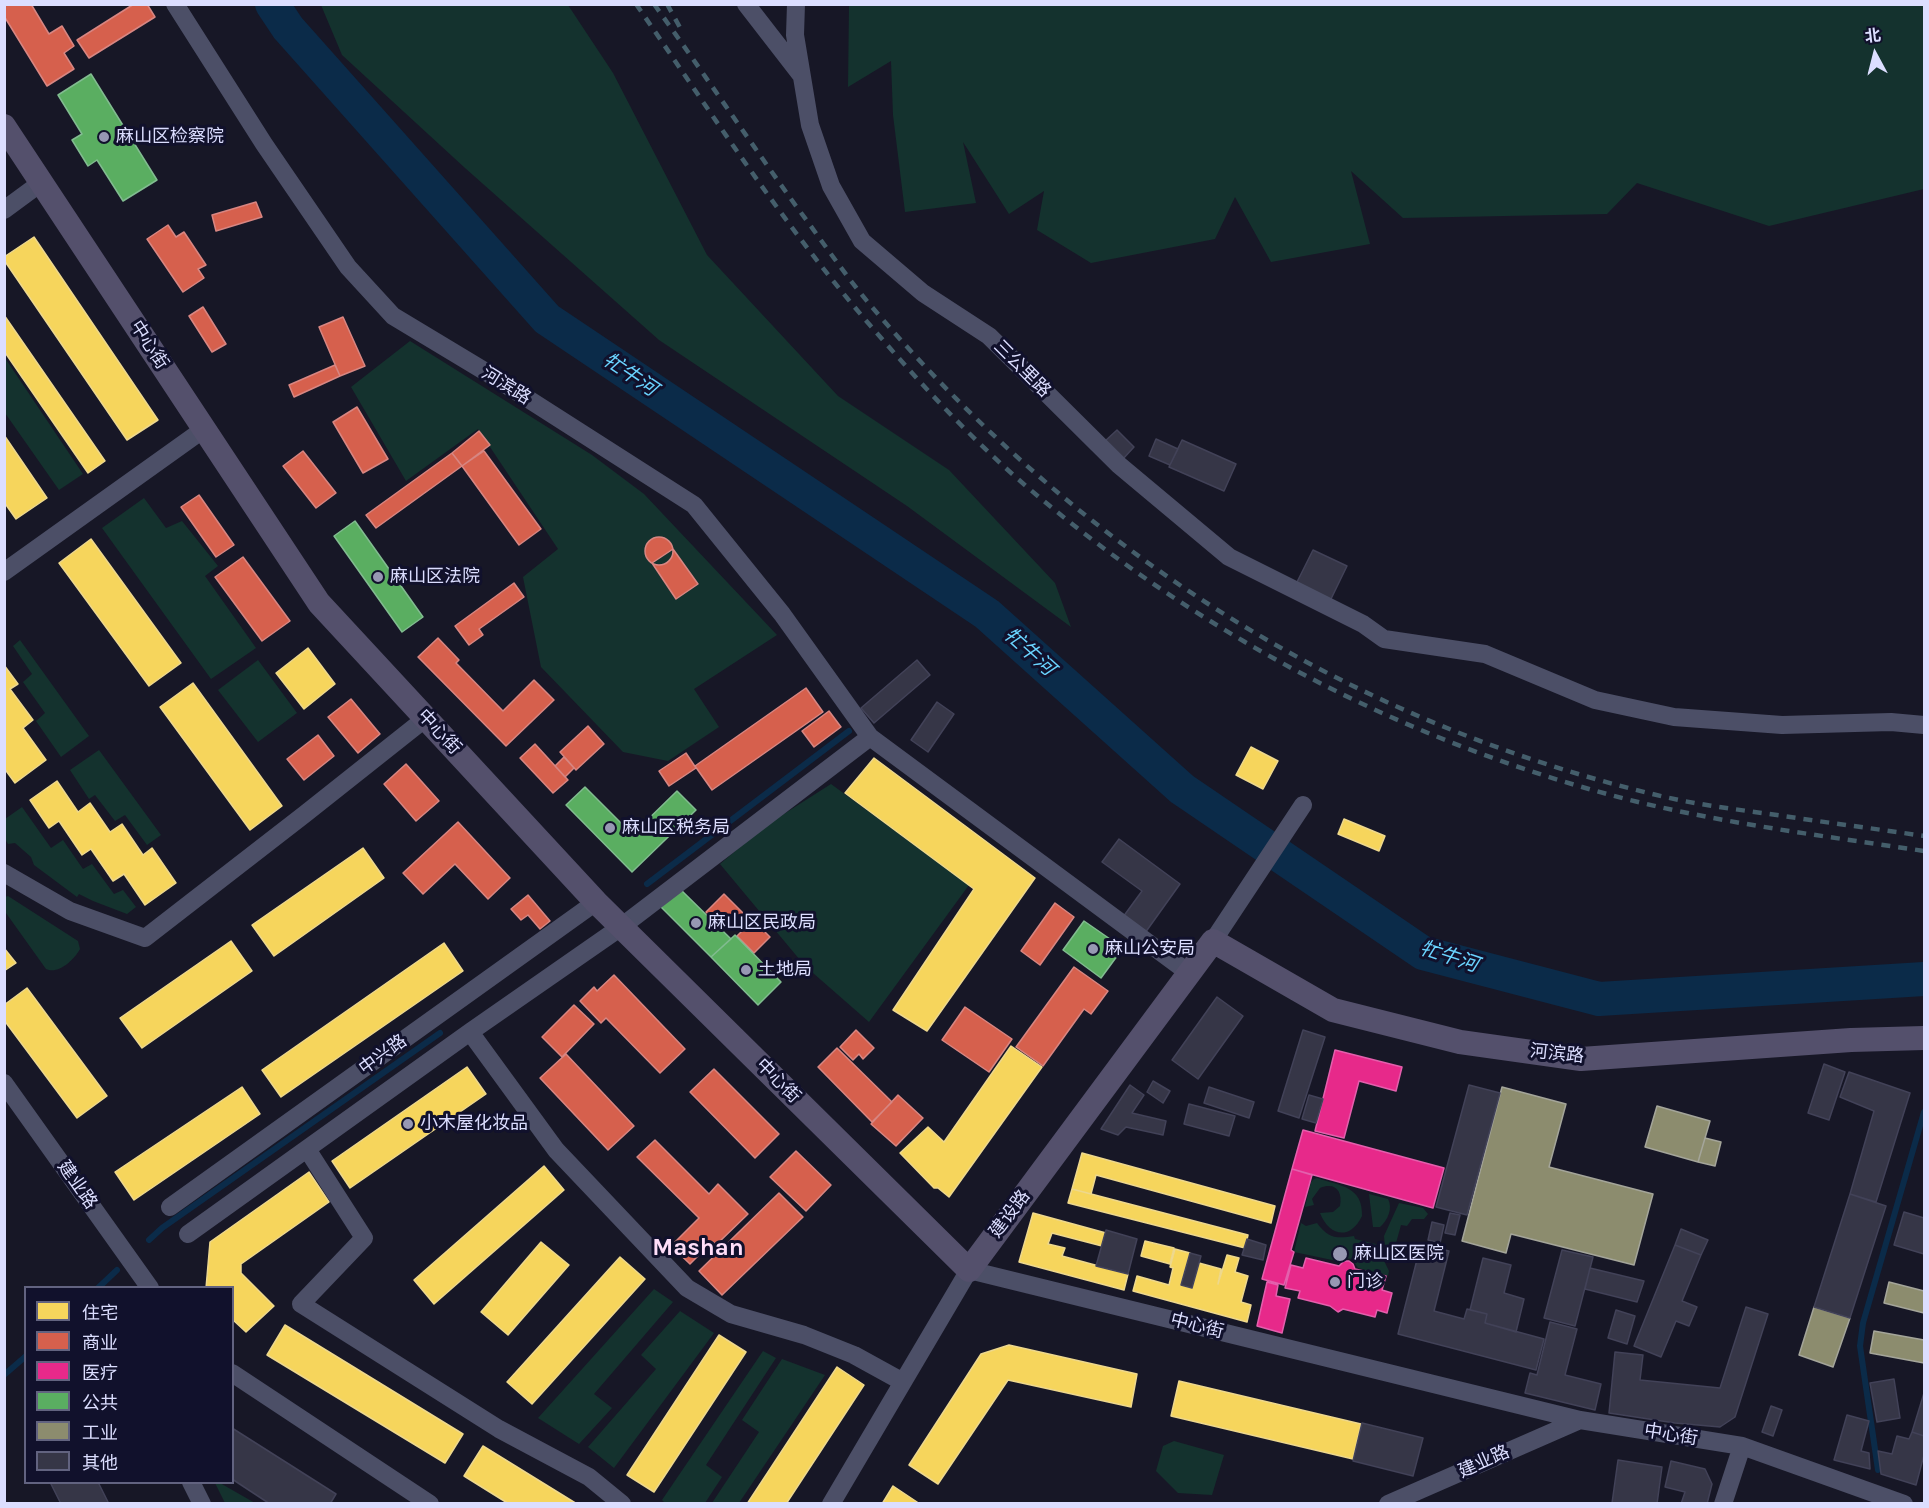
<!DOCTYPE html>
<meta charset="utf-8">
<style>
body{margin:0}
#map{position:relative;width:1929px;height:1508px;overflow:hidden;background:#171726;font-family:Karla,"Noto Sans SC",sans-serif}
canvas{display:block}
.frame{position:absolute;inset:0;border:6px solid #dcdeff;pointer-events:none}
.legend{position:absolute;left:24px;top:1286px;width:210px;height:198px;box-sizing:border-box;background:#11112c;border:2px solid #626380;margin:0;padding:8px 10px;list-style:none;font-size:18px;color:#dcdeff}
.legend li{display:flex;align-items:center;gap:12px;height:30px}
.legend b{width:30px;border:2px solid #626380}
.north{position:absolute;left:1845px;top:24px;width:60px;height:60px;-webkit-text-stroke:4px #11112c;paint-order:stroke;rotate:353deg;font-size:16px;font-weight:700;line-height:24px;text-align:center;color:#dcdeff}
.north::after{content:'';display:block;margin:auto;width:21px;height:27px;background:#dcdeff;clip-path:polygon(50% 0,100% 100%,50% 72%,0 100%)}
</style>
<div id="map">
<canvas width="1929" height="1508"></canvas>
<div class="frame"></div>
<ul class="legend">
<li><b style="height:16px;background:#f6d55c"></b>住宅</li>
<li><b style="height:16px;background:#d6604d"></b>商业</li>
<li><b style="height:16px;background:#e7298a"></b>医疗</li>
<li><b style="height:16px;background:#5aae61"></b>公共</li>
<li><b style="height:16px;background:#8c8c6e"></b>工业</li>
<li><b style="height:16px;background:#363647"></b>其他</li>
</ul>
<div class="north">北</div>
</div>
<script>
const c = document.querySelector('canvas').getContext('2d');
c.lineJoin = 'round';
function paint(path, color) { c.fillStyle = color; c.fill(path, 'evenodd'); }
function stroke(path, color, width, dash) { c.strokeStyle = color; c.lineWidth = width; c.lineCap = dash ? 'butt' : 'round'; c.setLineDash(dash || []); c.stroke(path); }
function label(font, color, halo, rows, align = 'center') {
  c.font = font + ' Karla,"Noto Sans SC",sans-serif'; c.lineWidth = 6; c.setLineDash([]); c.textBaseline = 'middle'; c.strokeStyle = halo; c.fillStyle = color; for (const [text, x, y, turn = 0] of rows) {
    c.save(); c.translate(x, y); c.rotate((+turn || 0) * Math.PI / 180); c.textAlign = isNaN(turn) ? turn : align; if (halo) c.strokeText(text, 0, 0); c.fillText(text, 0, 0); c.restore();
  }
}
paint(new Path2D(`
 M321,5h247l45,68 94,182 131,141 111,74 106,113 16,44 -164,-121 -248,-166 -194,-172 -123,-113z
 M849,5h1075v184l-155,37 -132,-43 -30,31 -204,4 -52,-47 19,73 -99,18 -36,-65 -20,42 -124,24 -54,-33 7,-39 -35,23 -46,-72 13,61 -71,9 -12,-97 -2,-54 -43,26z
 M410,341l182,114 52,39 133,141 -83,54 25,38 -51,34 -45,-9 -82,-85 -18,-90 35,-28 -80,-120 -72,52 -55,-94z
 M5,358l78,116 -24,16 -54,-77z
 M144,498l22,30 16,-7 36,45 -13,10 51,72 -45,31 -109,-151z
 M20,640l69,96 -28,21 -25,-36 9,-8 -22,-31 9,-8 -19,-28z
 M258,660l39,53 -39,29 -40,-52z
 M99,750l62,85 -14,10 -22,-30 -10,6 -20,-26 -6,4 -19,-29z
 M831,784l138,101 -100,137 -64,-56 -85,-102 45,-38z
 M22,807l29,41 12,-8 20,29 9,-5 22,30 9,-4 13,17 -9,7 -34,-13 -14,-7 -2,3 -43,-32 -3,-8 -16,-14 -7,1 -3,-5v-20z
 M8,896l70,45 2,8c-6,11 -22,26 -34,20l-40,-56 -1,-16z
 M1317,1178c23,8 46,8 45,38 -12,25 -33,20 -42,-3l13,-1 7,-6c3,-15 -5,-24 -20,-18l-8,11 2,6 -9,2 6,-25 3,-3z
 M1369,1194l19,5c5,9 0,21 -8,28h-7z
 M1399,1203l24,5 5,6 -4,5h-12l-5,7 -6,-1 -8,29 -8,-7 -1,-11z
 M1301,1223l5,3 11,-3c11,15 19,16 37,13l1,3 21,5 13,27 -1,5 -30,-8 -6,-9 -7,-1 -8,3 -43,-9z
 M654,1289l19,13 -79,92 18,14 -33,36 -41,-26z
 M680,1311l34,22 -100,135 -26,-21 68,-78 -15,-14z
 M763,1351l13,7 -70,107 16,12 -17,26h-40l-3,-3z
 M782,1359l43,16 -86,128h-27l47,-71 -17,-12z
 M1174,1441l50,14 -12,40 -34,-2 -22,-22 7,-25z
 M215,1483h5l35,20h-30z`), '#14322e');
const homes = new Path2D(`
 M34,237l124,183 -31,20 -123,-180v-3z
 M4,315l101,146 -17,12 -84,-122z
 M4,435l43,63 -31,21 -12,-17z
 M91,539l90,124 -32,23 -90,-123z
 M308,648l27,36 -31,25 -28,-36z
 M4,665l14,19 -8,5 23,31 -10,8 23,32 -31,23 -11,-15z
 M193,683l89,123 -32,24 -90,-123z
 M1251,747l27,14 -15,28 -27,-14z
 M874,758l161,120 -108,153 -34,-21 81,-121 -129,-96z
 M57,781l21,31 12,-9 20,29 12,-8 21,31 9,-7 24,35 -31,22 -21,-31 -11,7 -22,-32 -9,6 -23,-34 -10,7 -19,-28z
 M1344,819l41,17 -6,15 -41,-17z
 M363,848l21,30 -110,78 -22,-31z
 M231,941l21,30 -110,77 -22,-30z
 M444,943l19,28 -182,126 -19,-27z
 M4,948l12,15 -12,8z
 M27,988l80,108 -30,22 -73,-98v-15z
 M1011,1046l31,21 -93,130 -11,-9h-4l-34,-35 28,-26 16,15z
 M467,1067l19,27 -136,94 -18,-27z
 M242,1087l18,27 -126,86 -19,-28z
 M1082,1153l193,53 -4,17 -175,-48 -5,19 -19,-5z
 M544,1166l20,24 -130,114 -20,-24z
 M309,1172l20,30 -88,62v9l33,33 -28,26 -14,-13v-31h-26l4,-46z
 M1072,1189l176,46 -3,13 -177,-45z
 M1033,1213l73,20 -4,13 -50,-13 -4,11 17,4 -3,8 66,18 -4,16 -105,-28z
 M1145,1241l29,7 -4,16 -29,-8z
 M541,1242l28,23 -61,70 -27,-23z
 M1175,1249l15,4 -9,32 11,3 7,-25 22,6 -3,15 9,-29 12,3 -4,14 13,4 -7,26 10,3 -4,17 -114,-31 4,-15 32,9 4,-17 -3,-1z
 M620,1257l25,22 -113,125 -25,-22z
 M285,1325l178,109 -18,29 -178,-108z
 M719,1335l27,17 -92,140 -27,-17z
 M1009,1345l128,29 -6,33 -123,-27 -70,104 -29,-19 72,-111z
 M837,1367l27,18 -78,119h-39z
 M1179,1381l182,43 -8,35 -182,-43z
 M483,1446l94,58h-68l-45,-28z
 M893,1486l27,18h-38z`);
paint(homes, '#f6d55c');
stroke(homes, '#eed88d', 1.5);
const shops = new Path2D(`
 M4,4h27l18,30 13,-8 12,20 -10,7 10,16 -27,17 -43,-70z
 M134,4h13l8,13 -66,41 -12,-18z
 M256,202l6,15 -46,14 -4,-16z
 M168,225l8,12 8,-5 22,33 -8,4 6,9 -21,14 -36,-53z
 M203,307l23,37 -14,8 -23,-36z
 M343,317l22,49 -25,10 -21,-49z
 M335,365l5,11 -46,21 -5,-12z
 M357,407l31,52 -25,14 -30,-51z
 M479,431l11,14 -28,21 -10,-13z
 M303,451l33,42 -20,15 -33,-42z
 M484,451l57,78 -22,16 -57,-79z
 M452,453l10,13 -86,62 -10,-13z
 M199,495l35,50 -18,12 -35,-50z
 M645 551a14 14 0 1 1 28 0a14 14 0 1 1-28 0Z
 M673,549l25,35 -22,15 -24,-36z
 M243,557l47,64 -28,20 -47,-64z
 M514,583l10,14 -45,32 4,6 -14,10 -14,-19z
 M438,638l21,22 -3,3 47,48 31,-31 20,20 -48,46 -88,-89z
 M806,688l17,24 -111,78 -17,-24z
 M351,699l29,35 -22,19 -30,-36z
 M829,711l12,16 -27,20 -12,-16z
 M588,726l16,18 -28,26 -16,-18z
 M318,735l16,21 -30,24 -17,-21z
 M535,744l33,36 -15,13 -33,-35z
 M686,753l10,15 -27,18 -10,-15z
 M564,757l10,11 -9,9 -10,-11z
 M406,764l33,37 -23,20 -32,-37z
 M458,822l52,56 -22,21 -33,-35 -32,30 -20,-21z
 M724,894l20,20 -13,13 -12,-13 -5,6 -8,-8z
 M528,895l22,26 -10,8 -12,-14 -7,5 -10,-11z
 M1055,903l19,14 -34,48 -19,-14z
 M753,920l17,17 -16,16 -17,-17z
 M1074,967l34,24 -17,23 -7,-5 -41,57 -27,-19z
 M614,975l71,74 -25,24 -54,-55 -5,5 -21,-22 14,-14 3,4z
 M574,1005l20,19 -32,33 -20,-20z
 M965,1007l47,32 -23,33 -47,-32z
 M856,1030l18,18 -11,11 -4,-5 -6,6 -13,-13z
 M837,1048l55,54 -20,20 -54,-55z
 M566,1054l68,72 -26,24 -68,-72z
 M714,1069l65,65 -24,24 -65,-66z
 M898,1095l25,23 -27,28 -25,-22z
 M655,1140l54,54 9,-10 30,30 -31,30 -5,-2 -22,22 -19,-18 28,-28 -62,-61z
 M796,1151l35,34 -25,26 -36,-34z
 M779,1193l24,24 -81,78 -23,-24z`);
paint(shops, '#d6604d');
stroke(shops, '#d88682', 1.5);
const health = new Path2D(`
 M1335,1050l67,17 -6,24 -37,-10 -15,57 -29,-7z
 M1303,1130l141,38 -11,40 -141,-39z
 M1292,1169l20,6 -21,75 3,2 -10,33 -22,-6z
 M1306,1258l33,8 5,-5h5l4,3 2,5 31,7 -4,14 10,3 -5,20 -10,-3 -2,7 -32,-8 -5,3 -8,-6 -32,-8 2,-7 -15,-3 6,-23 12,3z
 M1267,1282l11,3 -2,11 14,3 -8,34 -25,-7z`);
paint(health, '#e7298a');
stroke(health, '#e45fad', 1.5);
const public = new Path2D(`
 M91,74l66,106 -34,21 -26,-41 -9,6 -16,-26 10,-6 -24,-39z
 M355,521l68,96 -21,15 -68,-96z
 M585,787l36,36 3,-3 11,12 42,-41 19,19 -64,62 -66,-67z
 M680,889l51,50 -20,18 -50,-50z
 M1084,921l39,27 -22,30 -38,-28z
 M735,935l46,47 -23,23 -47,-48z`);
paint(public, '#5aae61');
stroke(public, '#81bc90', 1.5);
const industry = new Path2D(`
 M1502,1087l64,17 -17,63 104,27 -19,71 -123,-31 -5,19 -44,-12z
 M1657,1106l53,15 -12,41 -53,-15z
 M1705,1138l16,4 -6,24 -17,-4z
 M1889,1282l35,9v22l-40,-10z
 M1814,1307l36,11 -17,49 -34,-12z
 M1874,1331l50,9v23l-54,-10z`);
paint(industry, '#8c8c6e');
stroke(industry, '#a4a59a', 1.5);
stroke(new Path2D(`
 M647,884l202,-153
 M149,1240l13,-12 278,-195
 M98,1288l19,-18
 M4,1375l22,-19
 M1878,1470l-18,-124 3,-23 61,-211`), '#0b2b49', 6);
stroke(new Path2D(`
 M272,4l16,24 259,291 440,295 195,175 241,164 176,46 325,-20`), '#0b2b49', 34);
const building = new Path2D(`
 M1117,430l17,17 -12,13 -18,-18z
 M1156,439l22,10 -8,16 -21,-9z
 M1182,440l54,24 -12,27 -55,-24z
 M1313,550l34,16 -17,35 -34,-17z
 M917,660l13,15 -56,48 -13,-15z
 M937,702l17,12 -26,38 -17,-12z
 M1119,839l61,45 -35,49 -22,-16 19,-26 -40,-29z
 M1217,997l26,19 -45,63 -26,-19z
 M1303,1030l22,7 -26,81 -21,-7z
 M1824,1064l21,8 -16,48 -21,-7z
 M1849,1072l61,21 -34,109 -26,-8 24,-83 -34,-14z
 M1153,1081l17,10 -7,12 -16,-11z
 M1130,1085l14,10 -12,18 34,8 -3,14 -37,-8 -8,8 -17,-6z
 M1469,1085l31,8 -33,122 -31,-8z
 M1209,1087l45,15 -5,16 -45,-15z
 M1309,1095l14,4 -7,24 -14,-4z
 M1189,1104l46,12 -6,20 -45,-12z
 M1850,1194l36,12 -36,112 -36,-11z
 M1904,1212l20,6v36l-30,-9z
 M1450,1213l10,2 -5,20 -10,-2z
 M1432,1222l12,3 -4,18 -12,-3z
 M1681,1229l27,11 -7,15 -26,-10z
 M1106,1230l31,9 -9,35 -32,-8z
 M1247,1239l19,6 -3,15 -21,-5z
 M1421,1244l28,7 -15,60 30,8 3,-10 20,5 -2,9 59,16 -8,31 -138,-36z
 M1675,1245l26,10 -19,46 15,6 -8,19 -13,-5 -15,36 -27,-11z
 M1562,1250l31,7 -18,69 -31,-8z
 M1190,1253l11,3 -9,32 -11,-3z
 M1483,1258l28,7 -7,28 20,6 -8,33 -31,-9 2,-9 -17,-4z
 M1590,1268l54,13 -7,21 -52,-13z
 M1746,1307l22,7 -33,103 -15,10 -45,-4 -66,-10 6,-61 28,3 -3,25 80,8z
 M1616,1310l19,6 -8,28 -19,-6z
 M1550,1322l27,7 -12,46 36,9 -6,26 -70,-17 5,-20 7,2z
 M1894,1379l6,39 -23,4 -7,-39z
 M1924,1393v43l-12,-4z
 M1771,1406l11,4 -9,26 -11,-4z
 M1847,1415l22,6 -8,30 8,2 1,16 -36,-9z
 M1362,1423l61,15 -10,38 -60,-15z
 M232,1428l104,66 -6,10h-60l-38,-25z
 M1912,1432l12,4v19l-8,30 -35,-11 -3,-23 14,3 5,-18 12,3z
 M1618,1460l44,7 -5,37 -45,-1z
 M1671,1461l34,8 7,15 -5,20h-26l4,-12 -20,-5z
 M50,1482h48l11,22h-48z`);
paint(building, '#363647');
stroke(building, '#424258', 1.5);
stroke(new Path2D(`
 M175,4l89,140 84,123 45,49 93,56 208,133 88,109 88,123
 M746,4l55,71
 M796,4l-1,31 15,90 21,61 31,55 61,52 66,43 130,129 110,92 134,67 21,15 101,15 110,46 79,17 108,8 109,-3 33,3
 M4,210l38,-28
 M4,572l200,-143
 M4,873l66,38 75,27 160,-124 121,-96
 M1213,941l90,-136
 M470,1032l86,118 131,138 44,26 73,21 50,20 49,27
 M4,1083l146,205
 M307,1149l57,89 -63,66 198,125 90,48 33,27
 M170,1207l426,-305
 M188,1234l282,-202 151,-105 249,-190 319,236
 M232,1373l198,131
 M191,1482l11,22
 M831,1504l138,-234 611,150 162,26 162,58
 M1388,1504l192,-84
 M1723,1504l19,-58`), '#4c4f67', 18);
stroke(new Path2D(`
 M4,126l315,477 277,299 373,368 244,-329 120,69 127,32 121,17 270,-19 73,-2`), '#54506c', 24);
stroke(new Path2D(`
 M636,4c74,107 148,222 233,320 49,57 100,113 157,162 168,144 367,250 581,308 103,28 211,41 317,57
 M654,4c48,67 94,135 142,202 27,36 52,74 82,108 209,243 474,410 787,483 39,9 78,13 118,19 47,7 94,13 141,20
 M667,4l16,29`), '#445e6b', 4.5, [9, 8]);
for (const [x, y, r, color] of [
 [104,137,6,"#9798b3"],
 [378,577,6,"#9798b3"],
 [610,828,6,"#9798b3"],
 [696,923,6,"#9798b3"],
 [1093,949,6,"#9798b3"],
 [746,970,6,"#9798b3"],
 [408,1124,6,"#9798b3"],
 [1340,1254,8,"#9798b3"],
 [1335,1282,6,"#9798b3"]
]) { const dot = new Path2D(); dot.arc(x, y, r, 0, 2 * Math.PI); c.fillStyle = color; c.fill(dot); stroke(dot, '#11112c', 2); }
label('18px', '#dcdeff', '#11112c', [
 ["麻山区检察院",116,137],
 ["麻山区法院",390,577],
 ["麻山区税务局",622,828],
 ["麻山区民政局",708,923],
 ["麻山公安局",1105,949],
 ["土地局",758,970],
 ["小木屋化妆品",420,1124],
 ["麻山区医院",1354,1254],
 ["门诊",1347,1282]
], 'left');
label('18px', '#dcdeff', '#11112c', [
 ["中心街",149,345,57],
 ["三公里路",1022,369,45],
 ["河滨路",506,386,32],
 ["中心街",439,732,47],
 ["河滨路",1557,1054,6],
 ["中兴路",383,1055,-36],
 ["中心街",778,1081,45],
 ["建业路",77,1185,55],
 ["建设路",1010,1214,-53],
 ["中心街",1197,1326,14],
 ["中心街",1671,1435,9],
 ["建业路",1484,1462,-24]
]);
label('italic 20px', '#6ad4ff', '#11112c', [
 ["牤牛河",630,375,34],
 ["牤牛河",1029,652,42],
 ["牤牛河",1449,957,18]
]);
label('bold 24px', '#ffdef9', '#11112c', [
 ["Mashan",698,1248]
]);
</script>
